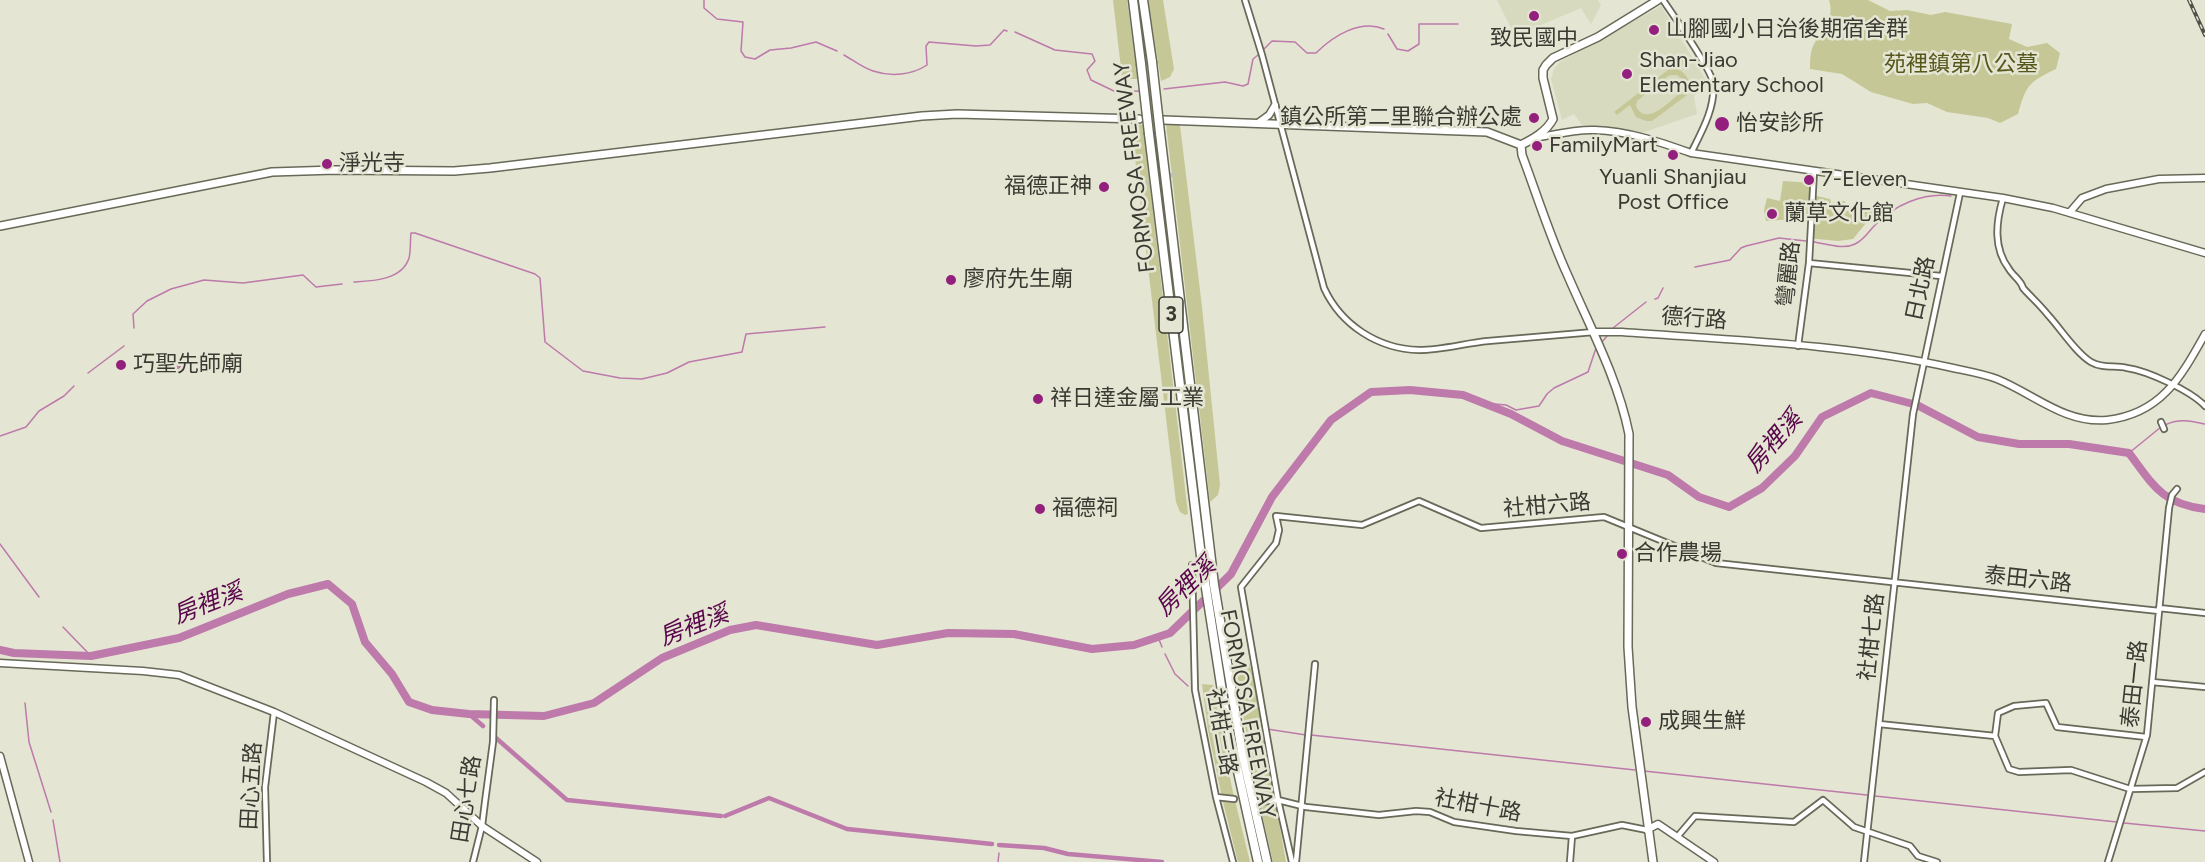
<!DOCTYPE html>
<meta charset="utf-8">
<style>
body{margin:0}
canvas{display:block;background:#e4e5d2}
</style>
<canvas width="2205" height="862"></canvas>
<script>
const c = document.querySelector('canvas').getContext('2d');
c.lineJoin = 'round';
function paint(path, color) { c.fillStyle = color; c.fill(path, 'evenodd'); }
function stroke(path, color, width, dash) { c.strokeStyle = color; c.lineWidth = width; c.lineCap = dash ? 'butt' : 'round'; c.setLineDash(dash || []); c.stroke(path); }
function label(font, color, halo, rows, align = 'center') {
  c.font = font + ' Figtree,"Noto Sans TC",sans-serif'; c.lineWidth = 5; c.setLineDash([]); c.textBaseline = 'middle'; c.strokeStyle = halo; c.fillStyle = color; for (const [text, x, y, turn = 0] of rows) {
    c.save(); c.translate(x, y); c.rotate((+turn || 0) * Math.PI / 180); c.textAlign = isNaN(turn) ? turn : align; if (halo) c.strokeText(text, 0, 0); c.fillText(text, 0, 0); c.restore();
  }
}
paint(new Path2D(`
 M1497,0h101l3,5 -10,19 -10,-16 -66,28z
 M1661,6l48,79 -15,11 3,18 -55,19 -60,-8 -8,-11 -12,6 -11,-41 3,-10 6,-7z`), '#d8dabf');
paint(new Path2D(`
 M1113,0h14l11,79h-11l-5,-2z
 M1148,0h15l11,69 -4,8 -9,4z
 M1829,0h39l22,11 17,-1 24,5 14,-3 67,12 -3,15 18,8 20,-4 13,10 -4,16c-27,13 -30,16 -38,45l-18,9 -12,-5 -41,-6 -20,-9 -14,1 -42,-12 -29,-18 -32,-5c0,-6 0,-14 2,-20 7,-19 24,-26 17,-49z
 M1682,59l3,4 -7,6c10,6 14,14 9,26l-35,26h-6l-10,-4 -6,-12 -13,10 -3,-3zM1673,75h4l6,5 -1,11c-11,9 -36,37 -46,15l1,-5 31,-25z
 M1131,124l12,1 45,389 -3,1 -5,-3 -4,-10z
 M1166,124l14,1 22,182 18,178 -2,10 -8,7z
 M1783,181l30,2 -1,12 18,4 1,4 14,-2 1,10 14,-2 16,2 -23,28 -15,2 -31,-3 2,-20 -43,3 -2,-11 3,-12 13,3z
 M1249,663l4,14 33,185h-13l-13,-57 -26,-138z
 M1202,684l11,1 19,103 18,74h-12l-15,-60 -15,-72z`), '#c5c896');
paint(new Path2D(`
 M174,360l7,2 2,12h-15l-8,-9z`), '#bd7aab');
stroke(new Path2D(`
 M704,0v8l13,11 26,3 -2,29 4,6 10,2 15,-9 21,-2 25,-6 21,9
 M1015,32l40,18 37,4 3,7 -8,9 4,10 25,12 24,-1
 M1388,34l9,15 11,2 11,-7v-20h39
 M1264,49l8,-8 23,1 12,11h9c17,-17 44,-34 68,-24
 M844,55c9,5 19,13 29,16 18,6 39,4 54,-6l-1,-19 3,-4 47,4 14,-1 14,-15 3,1
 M1164,89l61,-7 18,4 5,-2 5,-25 5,-4
 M1814,242c13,2 29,8 41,2 9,-4 14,-13 20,-19 19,-20 49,-33 76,-29
 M1695,267l35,-7 11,-12 5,-2 33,-8 27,3
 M354,282c19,-1 48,-2 55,-24 2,-7 1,-17 2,-25h4l120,41 5,4 5,64 38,29 37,7 22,1 25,-6 22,-11 53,-10 4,-18 79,-7
 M1655,299l3,-1 5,-10
 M134,328l-1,-14 14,-13 24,-12 33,-9 39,3 60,-8 13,12 26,-3
 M1613,328l33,-26
 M1602,342l5,-6
 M88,373l36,-27
 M1483,403l23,2 10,5 23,-4 8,-12 7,-6 34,-16 8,-24
 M2165,425c14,-7 26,-4 40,-1
 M0,436l26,-9 13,-16 25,-15 10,-10
 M2129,453l32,-26
 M0,544l39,53
 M63,627l28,29
 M1158,637l4,10
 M1165,654l10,20 13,12
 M25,703l4,39 22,70
 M1267,729l39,6
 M1311,735l324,35
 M1644,771l223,24
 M1875,796l242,26
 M53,820l7,42
 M2124,823l81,8
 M999,846l1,-1
 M476,858l7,-25
 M998,862l1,-9`), '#bd7aab', 1.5);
stroke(new Path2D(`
 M469,714l14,12
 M496,738l71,62 154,16
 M725,816l44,-18 78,31 145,15
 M999,845l45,3 24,6 94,8`), '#bd7aab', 4.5);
stroke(new Path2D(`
 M0,650l14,3 77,3 88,-18 109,-44 40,-10 24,20 13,38 27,32 17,28 23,8 37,4 75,2 50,-13 68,-45 68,-28 26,-5 121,20 71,-12 66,1 78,15 42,-4 36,-12 61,-59 41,-77 59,-77 40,-28 39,-2 53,5 48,19 51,27 106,34 31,22 30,10 33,-19 33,-32 27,-39 49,-24 46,12 61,32 41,7h50l60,9c24,32 33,51 76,56`), '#bd7aab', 8);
stroke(new Path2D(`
 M1146,184l29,-10`), '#c2c3b2', 4.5, [4.5, 2]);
const minor = new Path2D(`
 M1245,0l17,55 62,233c17,37 54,61 95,62 23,0 47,-7 69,-9 36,-3 71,-6 106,-9
 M1663,0c10,15 49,70 50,83 3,24 -12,50 -22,70
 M2003,198c-7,24 -10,50 6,71 4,7 12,11 14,19 8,9 17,17 25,27 13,14 27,37 43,47 12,7 24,3 36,6 21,3 64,23 78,38
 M1809,263l132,13
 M1798,346l11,-83 5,-92
 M2161,422l3,7
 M1192,565l3,125 21,107
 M2159,608l46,5
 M2152,682l53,5
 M1879,724l116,12 14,33 10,3 52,-2 59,19 47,-1 28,-16
 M1995,736l3,-23 16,-7 32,-3 11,24 89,10
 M1259,802l19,-2 28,7 73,8 37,-4 14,1 24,10 62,9 56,5 50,-11 25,5
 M1677,837l18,-21 99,6 29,-22 31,27 56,19 8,10 19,6
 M267,862l-2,-75 9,-75
 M473,862l9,-36 3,-24 8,-60 1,-42
 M1233,862l-17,-65 18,2
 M1292,862l-14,-62 -37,-213 35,-44 3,-13 -3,-14 86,9 57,-24 62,27 123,-11 112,46 443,48
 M1296,862l19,-198
 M1570,862l2,-26
 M1864,862l49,-448 47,-221
 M2108,862l39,-127 22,-227 3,-13 5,-6`);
const tertiary = new Path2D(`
 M1258,123l11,-8 6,-10
 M1534,138c19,-3 41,-9 61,-8 33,1 65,12 96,23l312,45 50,10 152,45
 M2070,212l12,-14 24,-9 53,-10 46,-1
 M1594,332h28c108,8 226,12 331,36 14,3 31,6 44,11 37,15 68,45 110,41 54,-6 74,-43 98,-86
 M0,663l143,8 36,4 95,37 152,70 20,11 36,33 55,36
 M0,756l29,106
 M1647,830l11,-6 56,38`);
const secondary = new Path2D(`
 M1163,120l324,12 34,13c12,-6 25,-13 32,-26l-10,-41v-8l3,-5 7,-7 45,-21 60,-37
 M1521,145l1,10c15,40 28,82 46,121 22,51 50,103 61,158l-1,213 4,60 21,155
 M0,226l272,-54 63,-2 119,1 36,-3 432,-52 35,-2 182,5`);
const motorway = new Path2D(`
 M1133,0l8,64
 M1143,0l9,62
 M1160,133l54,452 28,167 25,110
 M1149,134l52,422 25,161 32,145`);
stroke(minor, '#686958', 8);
stroke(tertiary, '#686958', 9);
stroke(secondary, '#686958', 10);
stroke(motorway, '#686958', 11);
stroke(minor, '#fff', 4.5);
stroke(tertiary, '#fff', 6);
stroke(secondary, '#fff', 7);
stroke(motorway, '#fff', 8);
const rail = new Path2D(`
 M2189,0l16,35`);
stroke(rail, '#515149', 4);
stroke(rail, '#e4e5d2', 1.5, [4.5]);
const motorwayBridge = new Path2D(`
 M1152,62l8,71
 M1141,64l8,70`);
stroke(motorwayBridge, '#686958', 11, []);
stroke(motorwayBridge, '#fff', 8);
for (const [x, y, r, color] of [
 [1534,16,6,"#94207e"],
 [1654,30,6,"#94207e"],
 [1627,74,6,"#94207e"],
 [1534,118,6,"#94207e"],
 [1722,124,8,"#94207e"],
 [1537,146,6,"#94207e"],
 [1673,155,6,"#94207e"],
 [327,164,6,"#94207e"],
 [1809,180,6,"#94207e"],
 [1104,187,6,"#94207e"],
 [1772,214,6,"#94207e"],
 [951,280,6,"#94207e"],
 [121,365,6,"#94207e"],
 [1038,399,6,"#94207e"],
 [1040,509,6,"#94207e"],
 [1622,554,6,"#94207e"],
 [1646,722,6,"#94207e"]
]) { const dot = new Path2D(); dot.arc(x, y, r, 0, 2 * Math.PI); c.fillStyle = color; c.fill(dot); stroke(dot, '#e4e5d2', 2); }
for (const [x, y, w] of [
 [1171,315,24]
]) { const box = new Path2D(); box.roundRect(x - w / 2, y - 18, w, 36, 4.5); c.fillStyle = '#e4e5d2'; c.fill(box); stroke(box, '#3a3a33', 1.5); }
label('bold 21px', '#3a3a33', null, [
 ["3",1171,315]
]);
label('22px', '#3a3a33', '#e4e5d2', [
 ["山腳國小日治後期宿舍群",1666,30],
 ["致民國中",1534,39,"center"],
 ["Shan-Jiao",1639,61],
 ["Elementary School",1639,86],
 ["鎮公所第二里聯合辦公處",1522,118,"right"],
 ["怡安診所",1736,124],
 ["FamilyMart",1549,146],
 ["淨光寺",339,164],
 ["Yuanli Shanjiau",1673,178,"center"],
 ["Post Office",1673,203,"center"],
 ["7-Eleven",1821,180],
 ["福德正神",1092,187,"right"],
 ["蘭草文化館",1784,214],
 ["廖府先生廟",963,280],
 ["巧聖先師廟",133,365],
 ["祥日達金屬工業",1050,399],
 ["福德祠",1052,509],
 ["合作農場",1634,554],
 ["成興生鮮",1658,722]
], 'left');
label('22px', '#56571b', '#e4e5d2', [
 ["苑裡鎮第八公墓",1961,65]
]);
label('22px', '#3a3a33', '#e4e5d2', [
 ["FORMOSA FREEWAY",1135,167,-97],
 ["彎麗路",1789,274,-84],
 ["日北路",1921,289,-78],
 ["德行路",1694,319,4],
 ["社柑六路",1547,506,-5],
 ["泰田六路",2028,580,6],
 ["社柑七路",1872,637,-84],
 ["泰田一路",2135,684,-84],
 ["FORMOSA FREEWAY",1247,714,79],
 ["社柑三路",1221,732,80],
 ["田心五路",252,786,-87],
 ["田心七路",467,799,-81],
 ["社柑十路",1478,806,11]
]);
label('italic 24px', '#59054b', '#e4e5d2', [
 ["房裡溪",1774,442,-49],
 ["房裡溪",1186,587,-44],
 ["房裡溪",208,604,-21],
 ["房裡溪",694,626,-21]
]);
</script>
